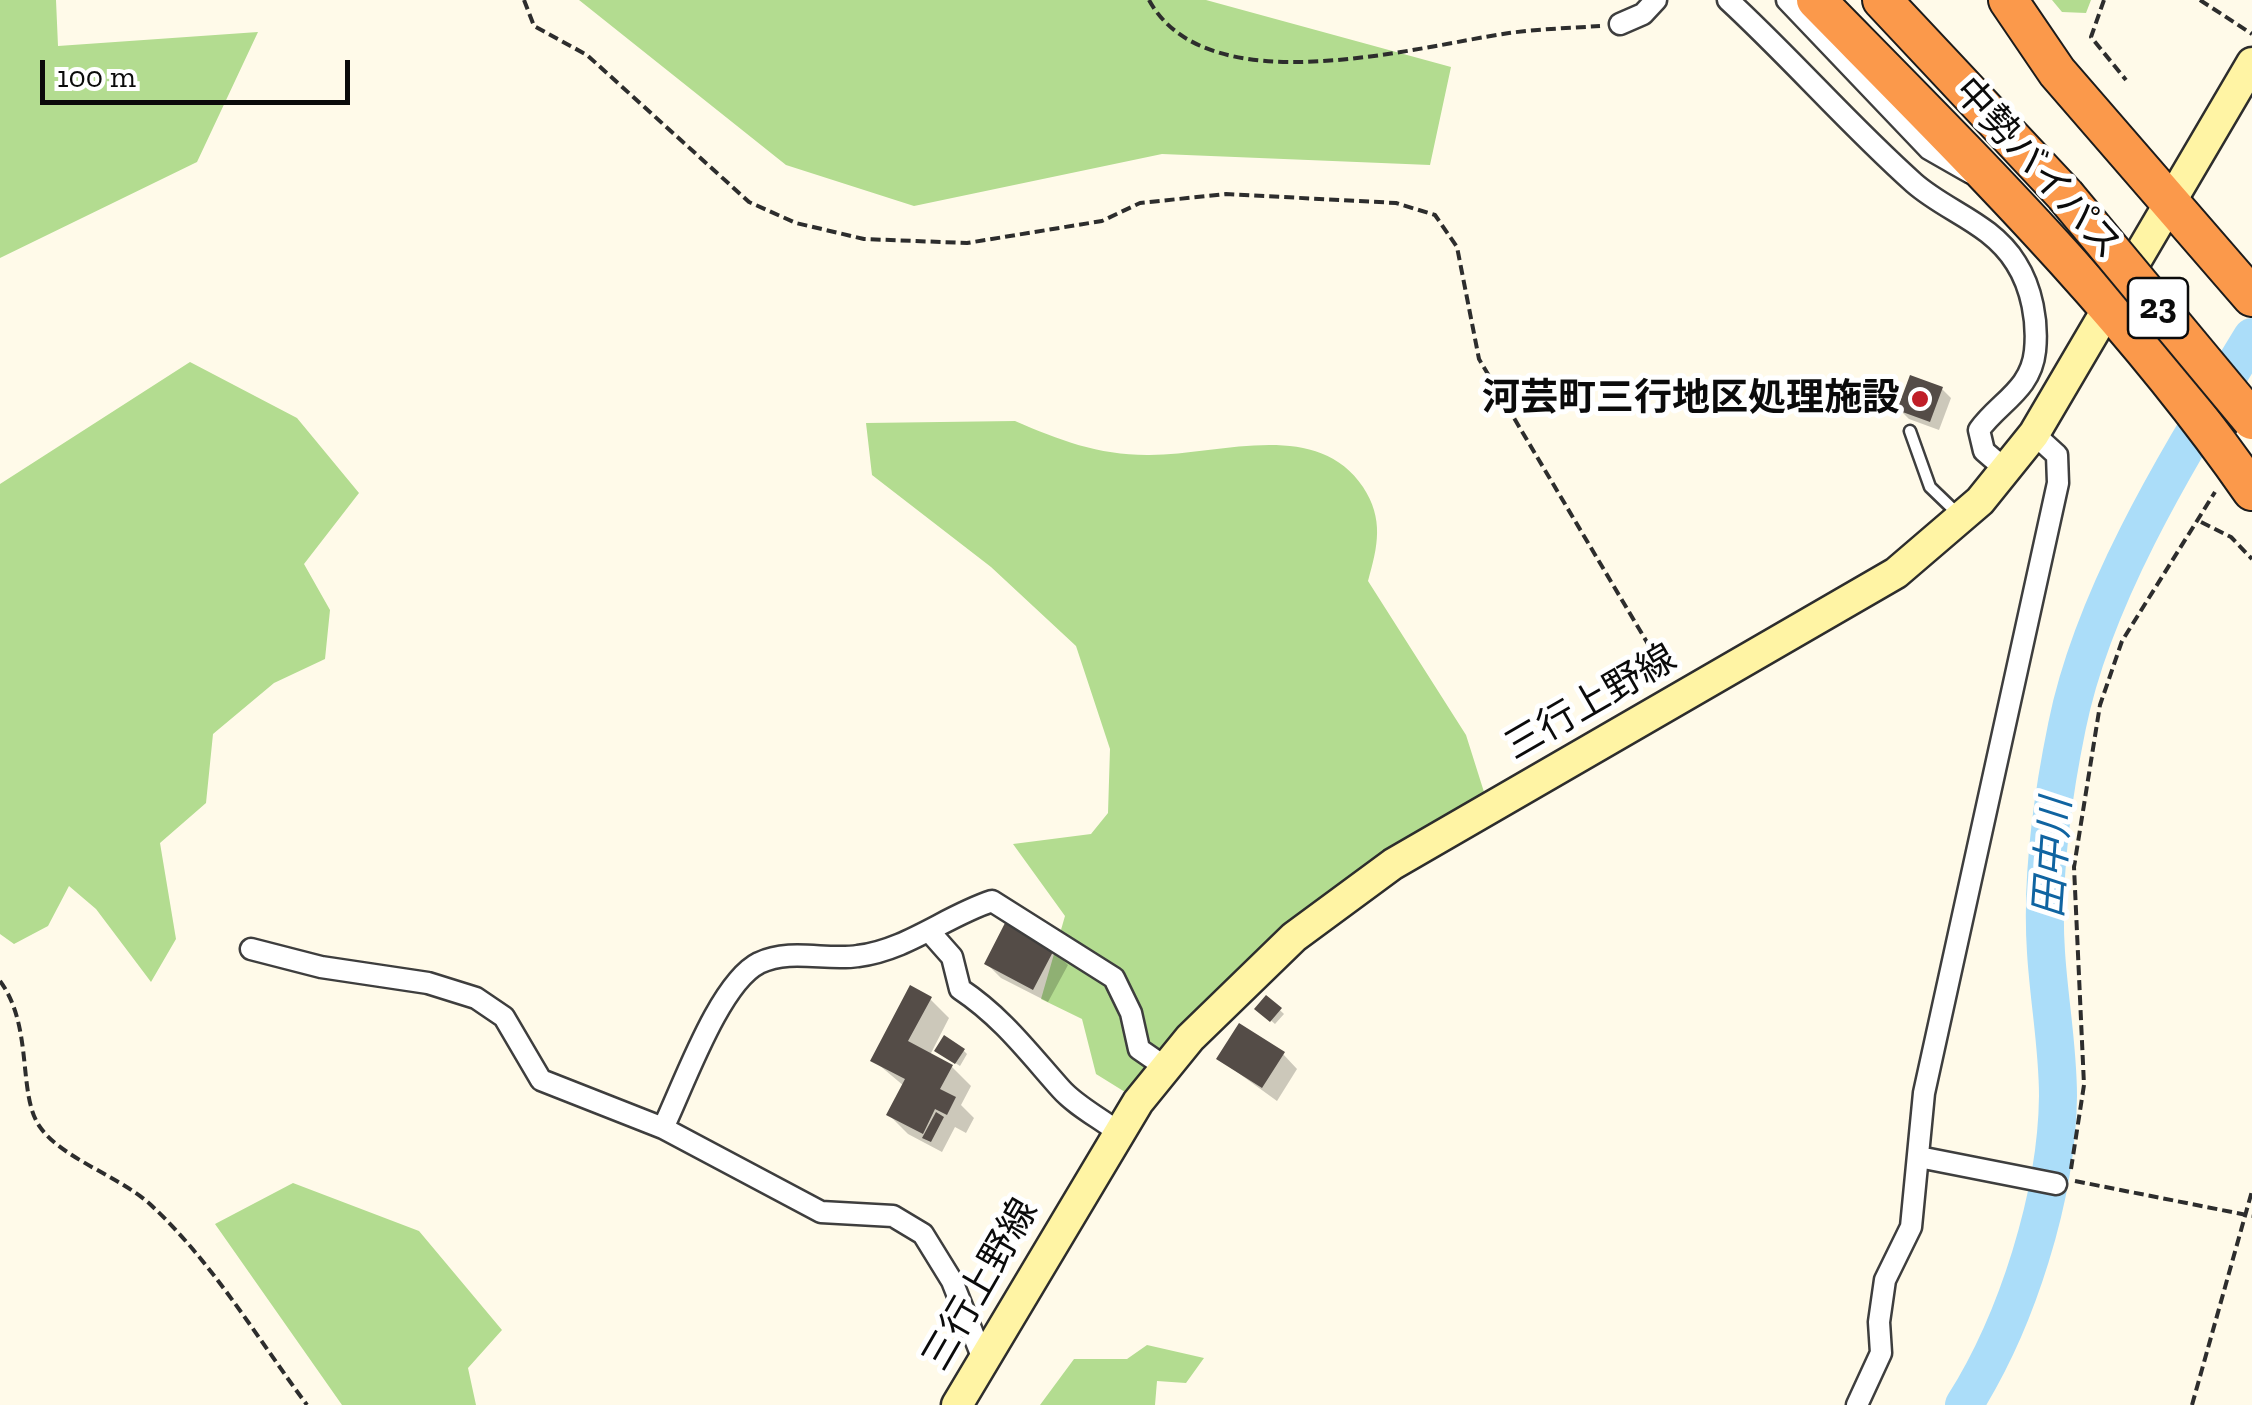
<!DOCTYPE html>
<meta charset="utf-8">
<style>
body{margin:0}
#map{position:relative;width:2252px;height:1405px;overflow:hidden;background:#fffae9;font-family:"Zilla Slab",serif}
canvas{display:block}
.scale{position:absolute;left:40px;top:60px;width:310px;height:45px;box-sizing:border-box;border:5px solid #0b0b0b;border-top:0;padding-left:12px;font-size:30px;line-height:35px;white-space:nowrap;color:#0b0b0b;-webkit-text-stroke:8px #fff;paint-order:stroke}
</style>
<div id="map">
<canvas width="2252" height="1405"></canvas>
<div class="scale">100 m</div>
</div>
<script>
const c = document.querySelector('canvas').getContext('2d');
c.lineJoin = 'round';
function paint(path, color) { c.fillStyle = color; c.fill(path, 'evenodd'); }
function stroke(path, color, width, dash) { c.strokeStyle = color; c.lineWidth = width; c.lineCap = dash ? 'butt' : 'round'; c.setLineDash(dash || []); c.stroke(path); }
function label(font, color, halo, rows, align = 'center') {
  c.font = font + ' "Zilla Slab","Noto Sans JP",serif'; c.lineWidth = 10; c.setLineDash([]); c.textBaseline = 'middle'; c.strokeStyle = halo; c.fillStyle = color; for (const [text, x, y, turn = 0] of rows) {
    c.save(); c.translate(x, y); c.rotate((+turn || 0) * Math.PI / 180); c.textAlign = isNaN(turn) ? turn : align; if (halo) c.strokeText(text, 0, 0); c.fillText(text, 0, 0); c.restore();
  }
}
paint(new Path2D(`
 M0,0h56l2,46 200,-14 -61,130 -197,96z
 M579,0h627l245,67 -21,98 -268,-11 -248,52 -128,-41z
 M2052,0h39l-5,13 -24,-1z
 M190,362l107,56 62,75 -55,71 26,46 -5,49 -51,24 -61,51 -7,69 -46,40 16,96 -25,43 -55,-73 -27,-23 -21,40 -34,18 -14,-10v-450z
 M1015,421c44,19 83,34 132,34 70,1 169,-38 216,32 21,32 15,59 5,94l98,154 18,57c-81,48 -164,99 -233,164 -46,42 -86,89 -126,136l-29,-18 -14,-55 -41,-20 24,-83 -52,-72 78,-10 17,-21 2,-64 -34,-103 -85,-79 -119,-92 -6,-52z
 M293,1183l126,48 83,99 -34,38 8,37h-134l-127,-181z
 M1147,1345l57,13 -18,25 -29,-2 -2,24h-115l34,-46h53z`), '#b3dc90');
paint(new Path2D(`
 M1942,389l9,9 -12,32 -30,-11 -9,-9z
 M1053,950l15,15 -20,37 -47,-24 -14,-14z
 M1267,998l17,16 -9,10 -17,-15z
 M930,999l19,19 -19,37 22,12 19,19 -10,19 13,13 -8,15 -11,-6 -13,25 -34,-18 -19,-19 15,-29 -31,-26z
 M963,1050l4,4 -7,12 -19,-12z
 M1283,1054l14,15 -20,32 -58,-42z`), '#0003');
stroke(new Path2D(`
 M1964,1405c53,-84 93,-209 94,-309 0,-49 -9,-95 -12,-144 -5,-74 6,-153 21,-226 27,-134 114,-272 185,-389`), '#abddf9', 38);
paint(new Path2D(`
 M1910,375l33,12 -13,35 -33,-12z
 M1005,923l50,25 -22,42 -49,-26z
 M910,985l22,12 -24,44 45,24 -13,24 16,8 -9,18 -12,-6 -12,25 -37,-19 19,-36 -35,-18z
 M1266,995l16,13 -12,14 -16,-13z
 M1239,1023l46,29 -23,36 -46,-29z
 M944,1035l21,14 -10,15 -21,-13z
 M936,1112l8,5 -13,25 -9,-4z`), '#544c47');
const lane = new Path2D(`
 M1910,431l20,56 27,26`);
const street = new Path2D(`
 M1728,0c64,59 122,126 186,183 33,29 77,40 102,80 16,25 22,59 19,88 -4,39 -36,51 -56,79l5,21 22,19
 M1787,0l142,149 42,24
 M1620,24l23,-10 13,-14
 M929,931l23,26 8,32c42,28 68,63 101,100 15,17 39,29 57,43
 M251,949l70,18 107,16 48,15 28,19 37,63 122,48 158,84 72,4 30,18 29,47 31,78
 M663,1128c20,-41 56,-145 96,-165 32,-15 67,-2 99,-7 49,-6 88,-40 134,-55l122,77 17,35 8,36 26,18
 M1919,1157l137,27
 M1857,1405l24,-52 -2,-31 6,-42 26,-53 13,-134 134,-610 -1,-28 -23,-21`);
const secondary = new Path2D(`
 M957,1405l181,-303 52,-64 104,-101 99,-73 503,-291 84,-72 54,-67 218,-371`);
const highway = new Path2D(`
 M1816,0c152,155 312,312 436,491
 M1882,0l183,195
 M2008,0l49,72 195,225`);
stroke(lane, '#3e3e3e', 15);
stroke(street, '#3e3e3e', 25);
stroke(secondary, '#2d2d2d', 35);
stroke(highway, '#1c1c1c', 42);
stroke(new Path2D(`
 M524,0l10,26 53,29 162,147 47,21 68,16 103,4 135,-22 38,-18 86,-9 170,9 39,12 22,32 22,112 188,317
 M1149,0c58,106 265,47 360,33 30,-4 61,-5 91,-7
 M2104,0l-13,37 35,43
 M2200,0l52,34
 M2201,522l30,15 21,22
 M0,981c34,46 17,114 40,146 22,32 82,50 112,79 60,56 106,133 155,199
 M2071,1169l13,-84 -10,-218 26,-162 22,-64 93,-149
 M2075,1181l177,35
 M2192,1405l60,-214`), '#2d2d2d', 4, [10, 5]);
stroke(lane, '#fff', 10);
stroke(street, '#fff', 20);
stroke(secondary, '#fff4a4', 30);
stroke(highway, '#fb994b', 38);
const highwayBridge = new Path2D(`
 M2065,195l187,225`);
stroke(highwayBridge, '#1c1c1c', 42, []);
stroke(highwayBridge, '#fb994b', 38);
for (const [x, y, r, color] of [
 [1920,399,10,"#c01e28"]
]) { const dot = new Path2D(); dot.arc(x, y, r, 0, 2 * Math.PI); c.fillStyle = color; c.fill(dot); stroke(dot, '#fff', 4); }
for (const [x, y, w] of [
 [2158,308,60]
]) { const box = new Path2D(); box.roundRect(x - w / 2, y - 30, w, 60, 8); c.fillStyle = '#fff'; c.fill(box); stroke(box, '#0b0b0b', 2.5); }
label('bold 35px', '#0b0b0b', null, [
 ["23",2158,308]
]);
label('38px', '#0b0b0b', '#fff', [
 ["中勢バイパス",2037,169,48],
 ["三行上野線",1591,703,-30],
 ["三行上野線",981,1285,-60]
]);
label('bold 38px', '#0b0b0b', '#fff', [
 ["河芸町三行地区処理施設",1900,399]
], 'right');
label('italic 40px', '#1064a1', '#fff', [
 ["田中川",2054,858,-86]
]);
</script>
